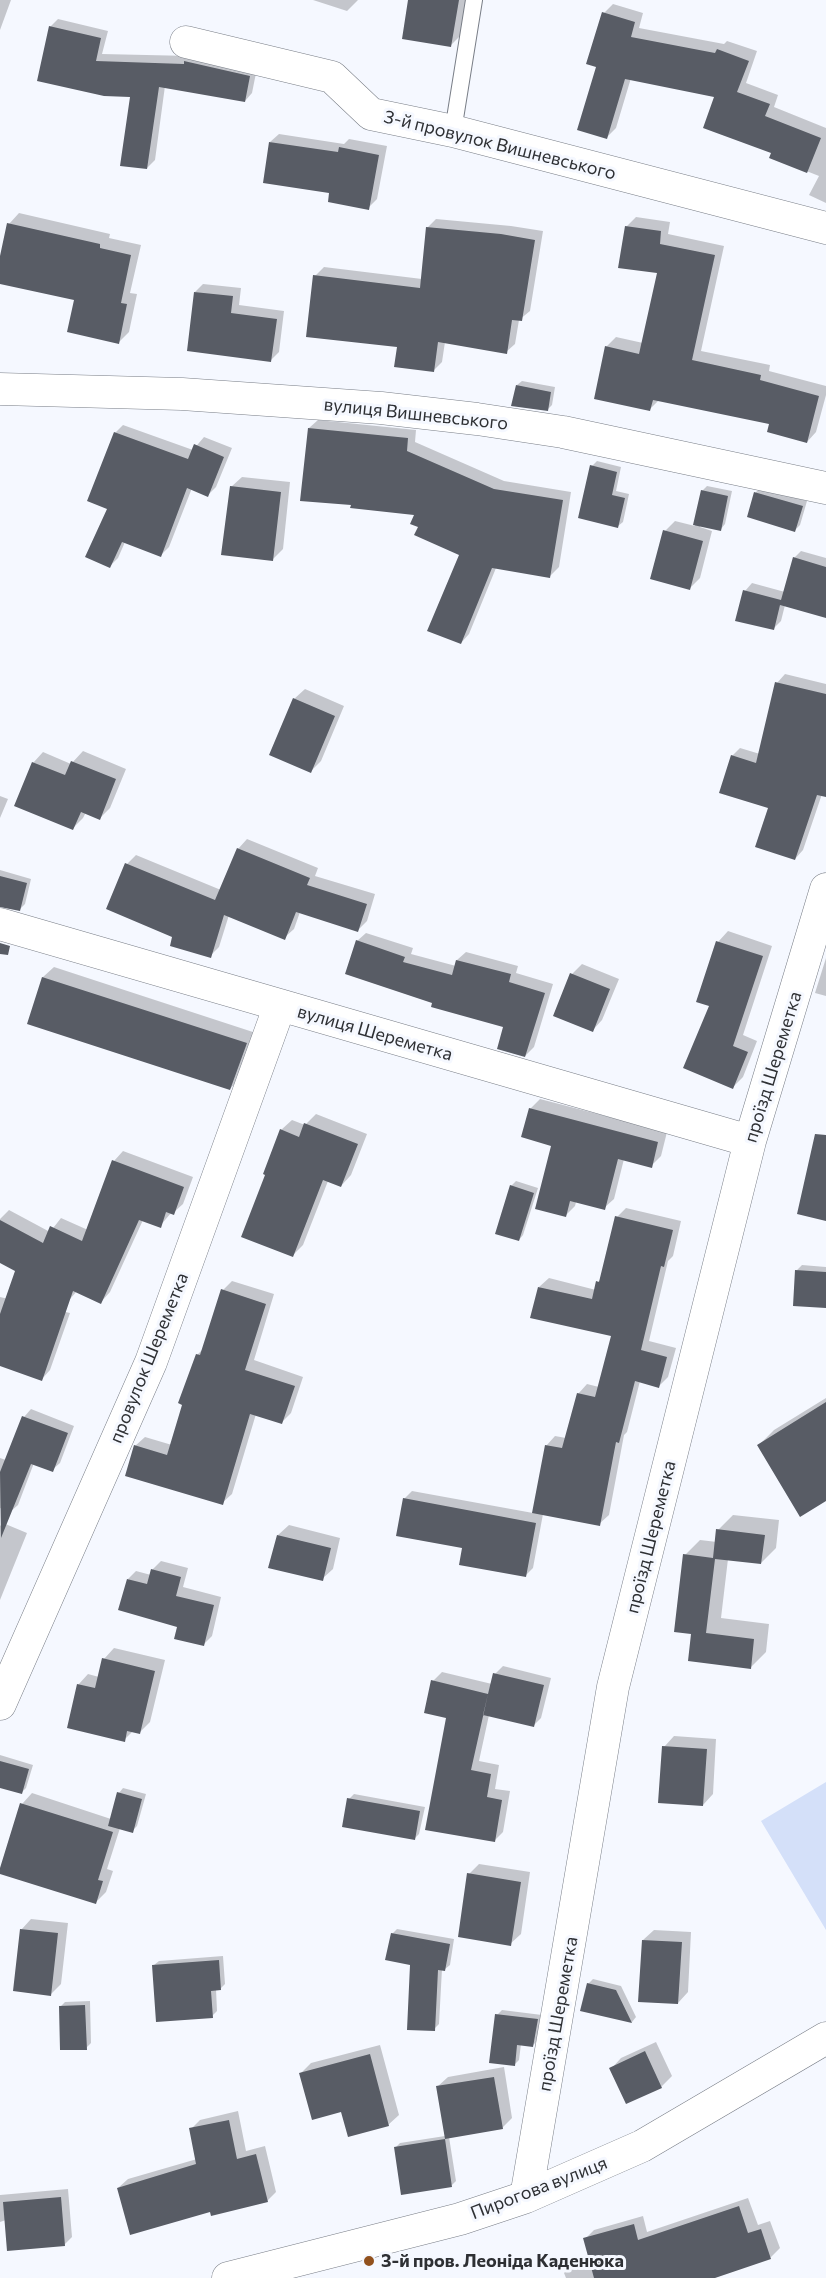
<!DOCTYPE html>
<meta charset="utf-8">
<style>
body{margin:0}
canvas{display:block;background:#f5f8ff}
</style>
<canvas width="826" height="2278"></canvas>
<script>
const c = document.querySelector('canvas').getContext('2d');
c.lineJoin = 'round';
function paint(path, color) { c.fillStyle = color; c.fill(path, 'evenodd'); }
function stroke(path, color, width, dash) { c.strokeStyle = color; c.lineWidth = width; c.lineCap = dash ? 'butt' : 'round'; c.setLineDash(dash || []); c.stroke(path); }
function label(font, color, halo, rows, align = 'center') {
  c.font = font + ' Commissioner,sans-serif'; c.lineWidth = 6; c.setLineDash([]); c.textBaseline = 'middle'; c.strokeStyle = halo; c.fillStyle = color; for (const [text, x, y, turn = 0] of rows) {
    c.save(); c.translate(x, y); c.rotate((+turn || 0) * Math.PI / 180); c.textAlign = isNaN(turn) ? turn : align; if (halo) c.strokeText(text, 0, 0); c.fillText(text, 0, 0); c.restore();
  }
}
paint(new Path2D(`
 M826,1782v148l-65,-109z`), '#d4e0f9');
paint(new Path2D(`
 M0,0h11l-11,30z
 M313,0h45l-11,11z
 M410,0h56l-6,36 -10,10z
 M613,4l30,9 -4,15 85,16 3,-3 30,10 -11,32 32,12 -4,12 52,21v75l-17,-8 10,-19 -48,-19 2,-5 -57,-56 -85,-18 -15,50 -9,9 -9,-71 6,-53z
 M58,19l50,12 -6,23 89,2 66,12 -5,25 -7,8 -80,-15 -10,74 -8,8 -15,-73 -82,-68z
 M279,134l65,10 5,-5 38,7 -10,53 -9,9 -37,-16 -61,-50z
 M19,213l91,21 -1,4 32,7 -11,48 7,1 -8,38 -10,10 -43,-43 -76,-16v-21l9,-38z
 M636,217l34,5 -2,12 56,12 -23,105 69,14 -1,6 57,15v9l-10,37 -9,10 -36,-19 -112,-23 -9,9 -44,-62 10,-10 27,6 16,-71 -33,-45z
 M436,219l75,7 32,5 -13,80 -11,9 -4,24 -9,8 -61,-10 -3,20 -9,9 -34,-25 -84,-70 9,-9 98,12 5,-51z
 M203,284l38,4 -2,17 45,6 -5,41 -8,8 -76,-68z
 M522,381l33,6 -3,18 -5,5 -30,-25z
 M318,420l98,10 -1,12 89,39 67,11 -12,75 -9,9 -54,-8 -27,66 -8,9v-89l-41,-28 -4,-12 -107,-86z
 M123,425l70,25 11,-13 28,11 -16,39 -8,8 -16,-7 -23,59 -8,8 -36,-13 -7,16 -8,8 5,-133z
 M597,461l24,6 -5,24 13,3 -6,28 -5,4 -26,-60z
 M242,477l48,5 -7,67 -11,11 -41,-73z
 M707,486l25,5 -7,33 -4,5 -20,-4 -1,2 12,4 -12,47 -10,10 -25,-57 10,-10 20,5 7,-35z
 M761,488l46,13 -7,24 -5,5 -46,-14 7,-24z
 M801,551l25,7v58l-41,-11 -4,16 -8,8 -28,-38 7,-8 33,9 9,-34z
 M785,674l41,10v112l-4,-2 -19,56 -8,9 -26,-52 -37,-51 8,-8 20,6 17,-71z
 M305,689l39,17 -23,55 -10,10 -17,-72z
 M83,751l43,18 -16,39 -10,10 -14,-6 -3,6 -10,10 -40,-65 10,-11 28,12z
 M0,796l8,3 -8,19z
 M247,839l71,29 -3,8 60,18 -8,27 -9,9 -58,-18 -6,17 -10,9 -55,-23 -10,32 -9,9 -36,-20 -47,-72 9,-9 85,35 17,-41z
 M0,870l31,9 -6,25 -5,5 -20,-6z
 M728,931l44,15 -29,89 14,6 -14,36 -10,10 -22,-82 7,-63z
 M366,933l47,15 -2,6 45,12 1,-6 9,-8 52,14 -2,7 37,11 -19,63 -9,9 -20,-30 -71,-24 -77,-61z
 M826,958v38l-11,-3z
 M582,964l37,15 -17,41 -10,11 -20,-57z
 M54,967l202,66 -16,45 -10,11 -201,-66 14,-46z
 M540,1099l127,33 -6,24 -10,10 -27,-7 -10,40 -10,9 -28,-6 -1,4 -9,9 -13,-70 -23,-36z
 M316,1114l51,20 -16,41 -10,11 -13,-5 -25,64 -10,10 -12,-125 11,-10 13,5z
 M123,1151l70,26 -10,27 -10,9h-2l-11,13 -17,-6 -33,72 -9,10 -24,-11 -7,8 -70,-37v-43l9,-9 41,22 11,-14 27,12 26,-69z
 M516,1181l22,7 -15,47 -4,5 -8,-54z
 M626,1208l55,13 -8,35 -5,5 -19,80 27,7 -8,29 -9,9 -19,-5 -13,51 -3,3 -15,80 -10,9 -56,-10 -10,54 -8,8 -61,-29 -60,-48 8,-8 121,22 13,-67 9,-10 11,2 12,-44 9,-10 12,3 14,-52 -74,-48 10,-9 47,12 2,-8 4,-4 15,-61z
 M802,1265l24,2v40l-29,-37z
 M232,1281l42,13 -20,66 49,17 -12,36 -9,9 -26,-8 -24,80 -10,9 -87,-57 10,-9 27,8 25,-90 6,-6 20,-59z
 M0,1297l70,16 -20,57 -8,9 -42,-14z
 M826,1398v102l-67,-55 15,-15z
 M31,1409l43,17 -14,37 -8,7 -18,-7 -16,42 -8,7 -10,-4v-50l6,2 18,-43z
 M733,1515l46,5 -3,28 -15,15 -33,-4 -7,59 48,6 -3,28 -15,15 -59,-34 -7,-78 15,-15 17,2 1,-12z
 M3,1523l24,10 -27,67v-74z
 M289,1525l51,13 -7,31 -11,10 -44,-44z
 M161,1561l27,7 -5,19 38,10 -9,39 -8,8 -76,-65 8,-8 15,4 2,-6z
 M114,1648l51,12 -15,62 -10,10 -7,-1 -9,9 -46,-55 10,-11 11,3 5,-18z
 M503,1666l48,12 -10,40 -7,7 -45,-10 -10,46 20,4 -4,24 15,2 -7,41 -9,9 -61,-160 9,-9 50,12 3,-10z
 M674,1736l42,3 -3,55 -10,11 -39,-58z
 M0,1755l33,10 -7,23 -5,5 -21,-7z
 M123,1788l23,6 -9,32 -5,5 -12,-3 -13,41 6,2 -7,21 -10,10 -74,-98 10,-11 79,26 8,-26z
 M354,1794l71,13 -6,27 -5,5 -65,-40z
 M479,1864l51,8 -9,62 -11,10 -41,-70z
 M31,1919l37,4 -7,61 -10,10 -30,-64z
 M397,1929l57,10 -4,26 -5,4h-3l-3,55 -5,5 -22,-66 -20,-29z
 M654,1930l37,2 -3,60 -10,11 -35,-63z
 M223,1956l2,28 -5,5h-4l1,22 -5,5 -58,-51 5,-4z
 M593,1979l28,7 15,31 -4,5 -50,-12 6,-26z
 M90,2001l1,42 -5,5 -26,-41 5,-5z
 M502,2010l40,5 -4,25 -5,5 -12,-1 -2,16 -5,5 -17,-50z
 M656,2042l16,34 -11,11 -34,15 -16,-33 10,-11z
 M380,2045l19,70 -11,10 -88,-51 11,-11z
 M504,2067l8,51 -10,10 -53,9 7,44 -4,4 -57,-37 5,-5 45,-7 -8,-49 11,-10z
 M238,2111l8,40 19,-5 11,46 -9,9 -56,9 -93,-22 10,-9 69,-20 -6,-30 9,-9z
 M68,2189l4,48 -8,8 -58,-25 -6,2v-27z
 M748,2198l10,27 12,-4 10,27 -9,9 -61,21h-144l-2,-5 9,-9 17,-4 -5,-21 9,-9 49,-14 4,16z`), '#0003');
paint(new Path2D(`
 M408,0h51l-8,47 -49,-8z
 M602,12l33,10 -4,15 84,16 2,-4 32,12 -12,31 33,12 -5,12 56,22 -14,35 -38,-15 2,-5 -68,-25 11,-31 -89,-18 -18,60 -30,-9 19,-63 -10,-3z
 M49,26l52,12 -5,23 88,3v-3l66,15 -5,26 -86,-15 -12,82 -27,-3 10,-69 -26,-1 -67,-15z
 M269,142l69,10 1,-5 40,8 -10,55 -41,-8 1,-9 -66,-10z
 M7,223l93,21v4l31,7 -10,48 6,1 -8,40 -52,-12 7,-32 -74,-16v-28z
 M625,226l36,5 -1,13 55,11 -23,105 69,15 -1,5 59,16 -12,47 -40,-11 2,-8 -116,-24 -3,11 -56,-12 11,-53 34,8 18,-81 -39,-5z
 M426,227l75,7 34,6 -13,81 -10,-1 -5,34 -69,-12 -4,30 -40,-5 3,-20 -91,-10 7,-62 107,13z
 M194,292l39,4 -2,17 46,6 -6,43 -84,-11z
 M516,385l35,7 -3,19 -37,-5z
 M308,428l100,10 -1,13 87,38 69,11 -13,78 -58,-10 -31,76 -34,-13 32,-76 -45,-20 4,-8 -8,-3 4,-9 -64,-7 1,-3 -51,-4z
 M114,432l74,27 6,-15 30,13 -16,40 -21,-9 -26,69 -39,-15 -12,26 -25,-11 22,-48 -20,-8z
 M590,465l27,7 -5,23 13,3 -7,30 -40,-10z
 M230,486l51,6 -8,69 -52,-6z
 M701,490l27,6 -7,35 -28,-6z
 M754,492l49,14 -8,26 -48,-15z
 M663,530l40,11 -13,49 -40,-11z
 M793,557l33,10v51l-46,-13 -6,25 -39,-9 8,-31 38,10z
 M775,682l51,12v103l-9,-2 -22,65 -40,-13 13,-39 -49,-15 12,-38 25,8z
 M293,698l42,18 -24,57 -42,-18z
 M71,761l45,18 -16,41 -19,-8 -8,18 -59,-24 18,-44 33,13z
 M237,848l73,30 -3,7 60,19 -9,28 -62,-20 -11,28 -61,-25 -13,43 -41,-12 2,-9 -66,-28 19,-46 90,37z
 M0,876l27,7 -7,28 -20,-4z
 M356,940l49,17 -2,5 49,13 4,-15 55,14 -2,8 36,11 -20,64 -28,-8 6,-22 -72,-20 1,-4 -87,-29z
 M716,941l47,15 -30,90 15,6 -15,37 -50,-21 26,-62 -13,-4z
 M0,943l10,3 -2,9 -8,-1z
 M570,973l40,16 -17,43 -40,-16z
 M42,977l205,66 -17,47 -203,-66z
 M529,1108l129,34 -6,26 -34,-9 -13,51 -35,-9 -4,16 -31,-8 16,-63 -30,-9z
 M304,1123l54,21 -17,43 -18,-7 -30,77 -52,-20 24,-62 -2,-1 17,-45 19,8z
 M815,1134l11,1v86l-29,-7z
 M112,1160l72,27 -10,28 -8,-3 -5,16 -22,-8 -38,84 -28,-13 -31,90 -42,-15v-52l15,-43 -15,-8v-43l43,23 7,-17 32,15z
 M510,1185l24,8 -15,48 -24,-7z
 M615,1216l58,14 -9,37 -3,-1 -20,84 26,7 -8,31 -24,-7 -16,62 -3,-1 -16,84 -68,-13 13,-68 17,3 15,-55 18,4 16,-61 -81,-18 8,-31 54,12 4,-18 3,1z
 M795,1270l31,2v36l-33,-2z
 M221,1289l45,15 -21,66 50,16 -13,38 -32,-10 -27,91 -98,-29 9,-31 33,10 15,-50 -4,-2 18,-49 4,1z
 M826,1402v99l-26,16 -43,-72z
 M22,1416l46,17 -15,39 -22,-8 -30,74 -1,-66z
 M403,1498l133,25 -10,54 -67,-12 3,-17 -66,-12z
 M716,1529l49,6 -4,29 -46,-5 -9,74 48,6 -3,30 -63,-8 3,-27 -17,-2 9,-78 30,4z
 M277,1535l54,13 -8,33 -55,-13z
 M151,1569l30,8 -5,19 38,9 -10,41 -30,-7 3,-12 -59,-17 9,-31 20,5z
 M102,1658l53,13 -15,63 -13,-3 -2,11 -58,-14 10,-44 18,4z
 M493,1673l51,12 -10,42 -51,-12z
 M431,1680l57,14 -17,76 20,4 -4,23 15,3 -7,42 -70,-12 21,-112 -22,-5z
 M662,1746l45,3 -4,57 -45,-3z
 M0,1761l29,8 -7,25 -22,-6z
 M117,1792l25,7 -9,34 -25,-7z
 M347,1798l73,13 -5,29 -73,-13z
 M20,1803l93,29 -15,48 5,1 -7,23 -96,-30v-6z
 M467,1873l54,9 -10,64 -53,-9z
 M20,1929l38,4 -7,63 -38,-5z
 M391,1933l59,11 -5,27 -7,-1 -3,61 -28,-1 3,-65 -25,-5z
 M642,1940l40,2 -4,62 -40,-2z
 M219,1960l2,30 -10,1 2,27 -57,4 -4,-57z
 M587,1983l29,7 16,33 -52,-12z
 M85,2005l2,45h-27l-1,-44z
 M495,2014l43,5 -5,28 -16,-2 -2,21 -26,-3z
 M645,2051l17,37 -36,16 -17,-36z
 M370,2054l19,72 -41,11 -7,-25 -29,8 -13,-47z
 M494,2077l9,52 -58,10 -9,-53z
 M229,2120l8,39 19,-5 12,48 -57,14 -1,-4 -80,23 -13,-47 79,-24 -7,-36z
 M445,2139l7,48 -51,8 -7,-48z
 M61,2197l4,49 -58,5 -4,-49z
 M739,2206l9,27 13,-4 10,30 -56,19h-121l-11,-40 51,-14 4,16z`), '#585c65');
const service = new Path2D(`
 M453,131l21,-131`);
const minor = new Path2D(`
 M186,42l146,35 39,37 82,17 373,97
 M0,389l182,5 199,14 96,11 86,13 263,56
 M0,924l750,217
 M0,1704l151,-342 129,-357
 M526,2197l87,-510 137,-546 76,-252
 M228,2278l232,-59 66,-22 116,-51 184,-108`);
stroke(service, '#797e87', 18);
stroke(minor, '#797e87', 33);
stroke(service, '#fff', 16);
stroke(minor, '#fff', 32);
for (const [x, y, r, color] of [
 [369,2261,6,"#92511d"]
]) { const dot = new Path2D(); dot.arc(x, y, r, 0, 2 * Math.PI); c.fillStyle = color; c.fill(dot); stroke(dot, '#f5f8ff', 2); }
label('18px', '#2e3034', '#f5f8ff', [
 ["3-й провулок Вишневського",500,145,14],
 ["вулиця Вишневського",416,414,6],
 ["вулиця Шереметка",375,1033,16],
 ["проїзд Шереметка",773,1067,-73],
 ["провулок Шереметка",149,1358,-68],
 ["проїзд Шереметка",651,1537,-76],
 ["проїзд Шереметка",558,2014,-80],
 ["Пирогова вулиця",539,2188,-21]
]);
label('bold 18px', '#2e3034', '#f5f8ff', [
 ["3-й пров. Леоніда Каденюка",381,2261]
], 'left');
</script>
